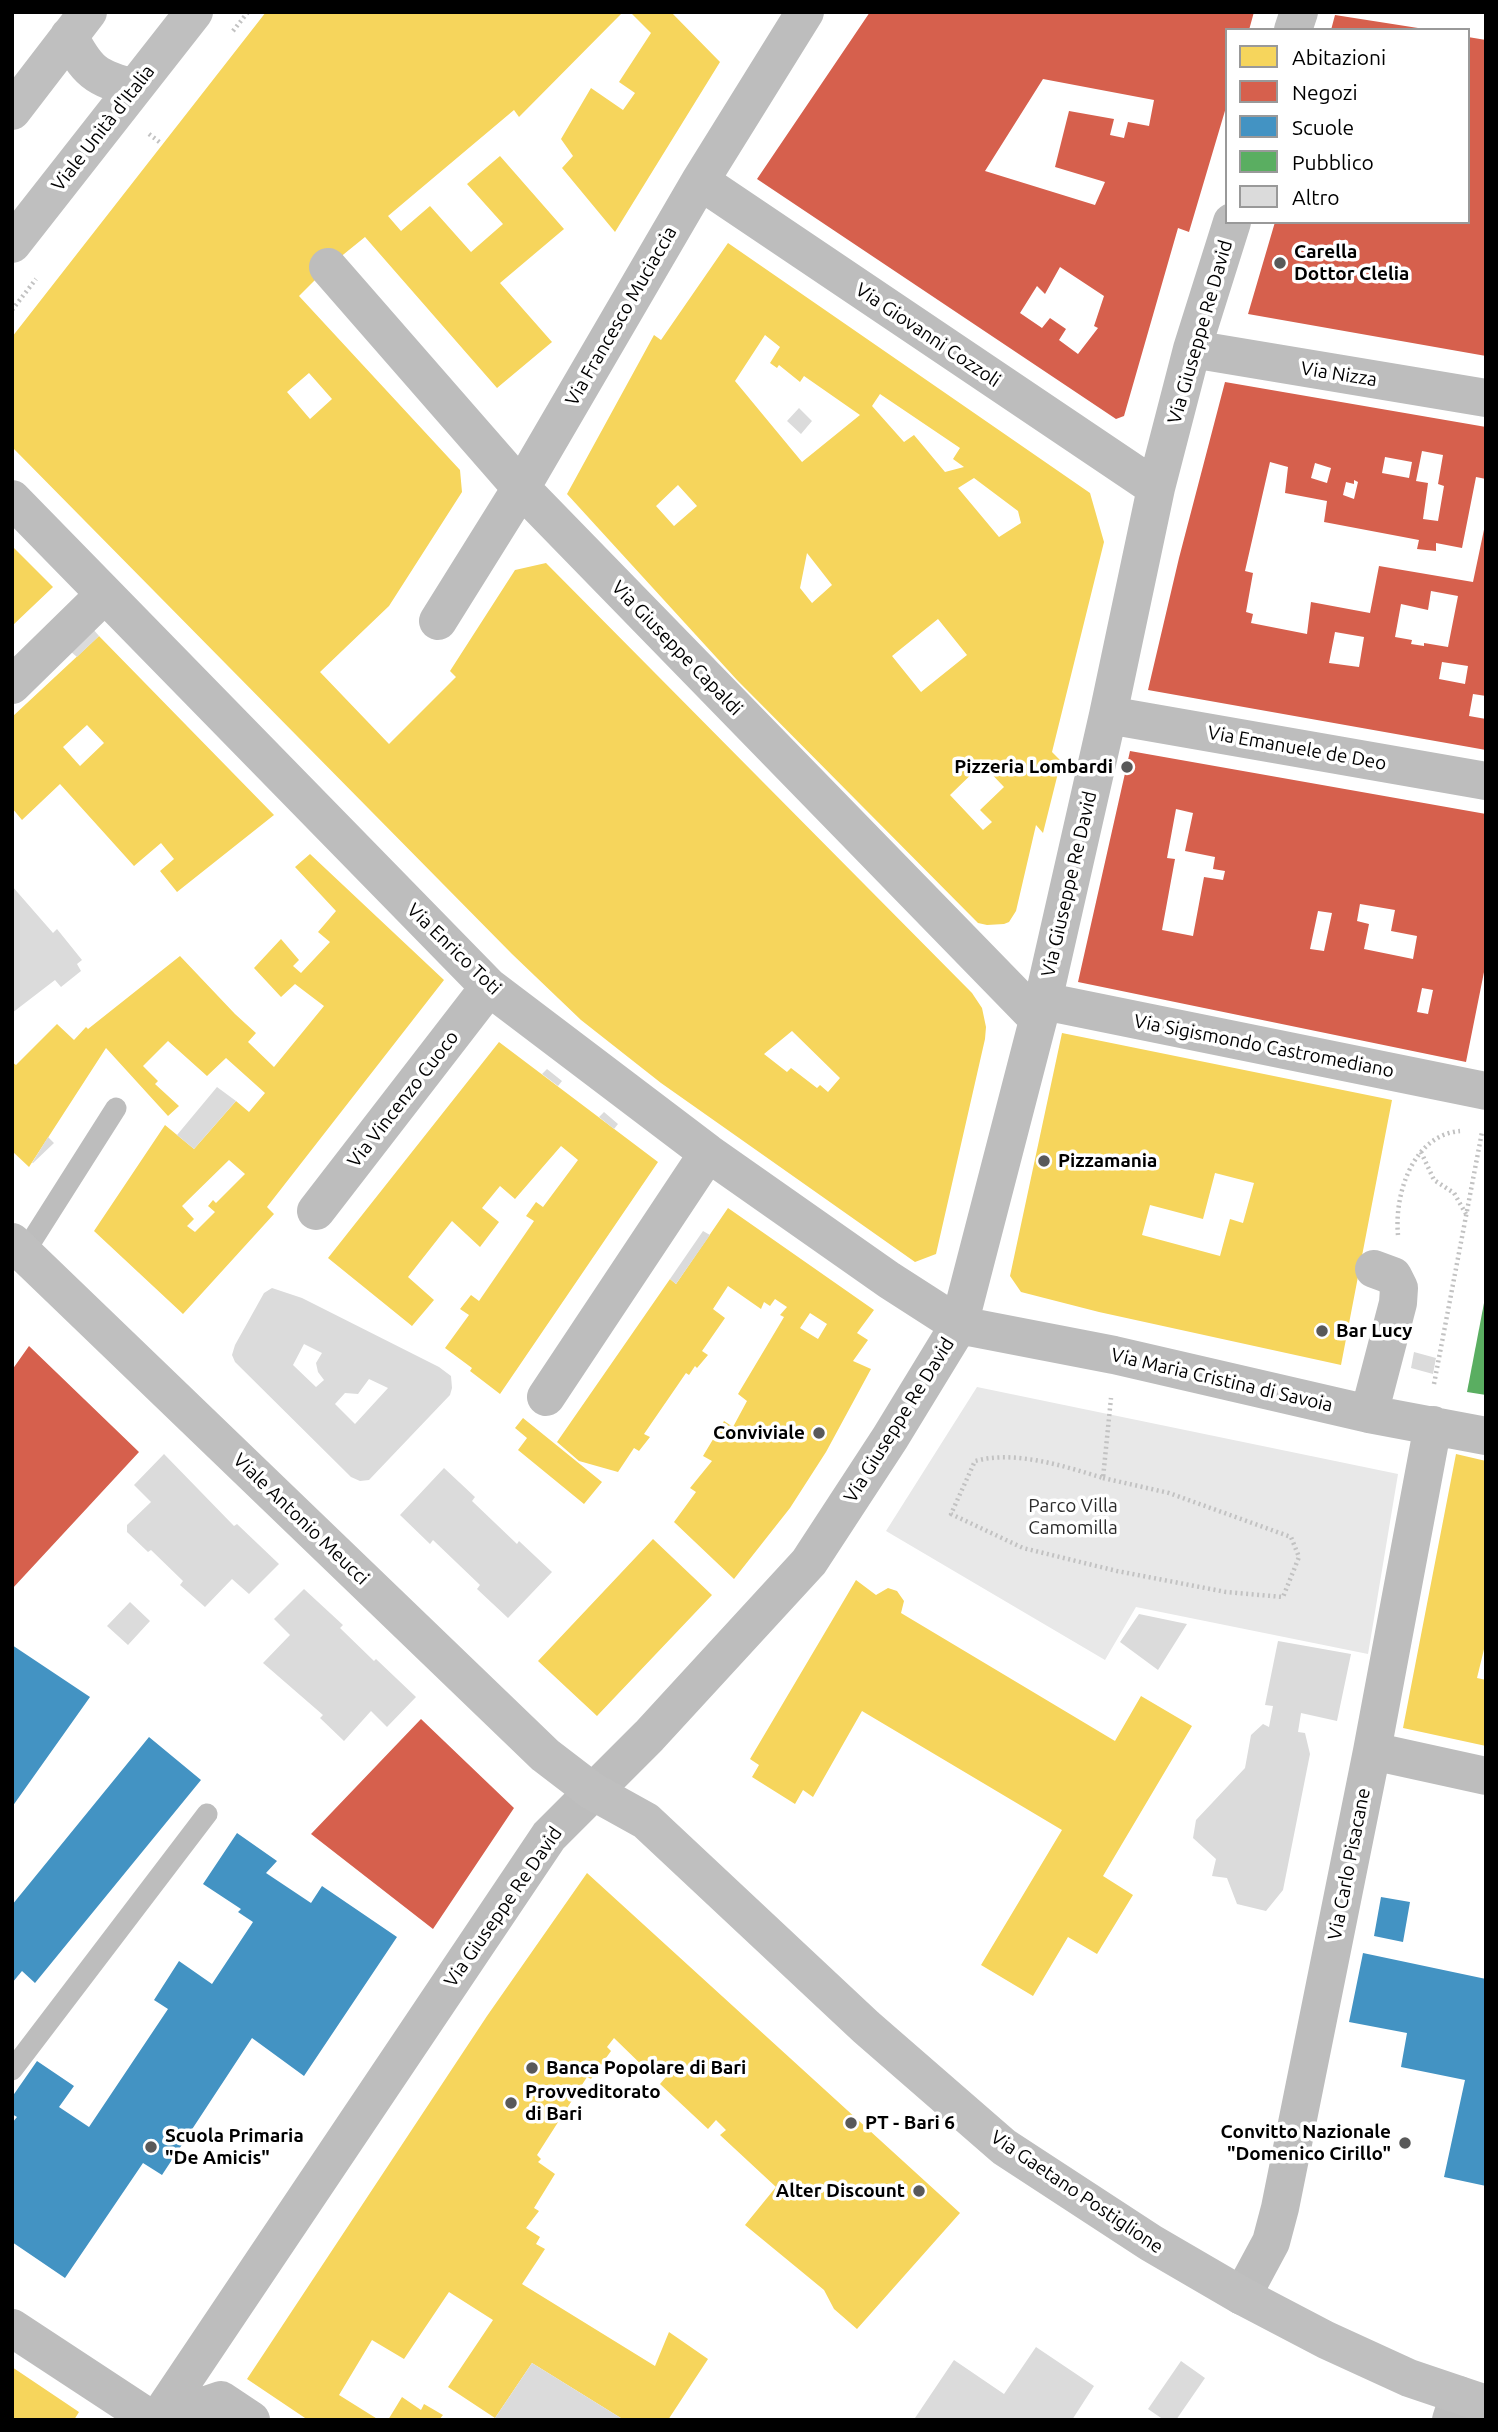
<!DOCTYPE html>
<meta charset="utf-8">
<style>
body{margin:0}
#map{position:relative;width:1498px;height:2432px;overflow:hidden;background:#fff;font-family:Ubuntu,sans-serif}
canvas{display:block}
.frame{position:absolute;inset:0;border:14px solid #000;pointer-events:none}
.legend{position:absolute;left:1225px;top:28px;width:245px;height:196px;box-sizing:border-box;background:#fff;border:2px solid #999;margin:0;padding:9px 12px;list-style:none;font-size:21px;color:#000}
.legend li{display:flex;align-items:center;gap:14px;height:35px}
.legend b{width:35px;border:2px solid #999}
</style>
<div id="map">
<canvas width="1498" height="2432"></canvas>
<div class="frame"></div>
<ul class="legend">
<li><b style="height:19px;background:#f6d55c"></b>Abitazioni</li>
<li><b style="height:19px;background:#d6604d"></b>Negozi</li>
<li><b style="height:19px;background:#4393c3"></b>Scuole</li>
<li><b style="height:19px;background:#5aae61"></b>Pubblico</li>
<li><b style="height:19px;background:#dbdbdb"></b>Altro</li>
</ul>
</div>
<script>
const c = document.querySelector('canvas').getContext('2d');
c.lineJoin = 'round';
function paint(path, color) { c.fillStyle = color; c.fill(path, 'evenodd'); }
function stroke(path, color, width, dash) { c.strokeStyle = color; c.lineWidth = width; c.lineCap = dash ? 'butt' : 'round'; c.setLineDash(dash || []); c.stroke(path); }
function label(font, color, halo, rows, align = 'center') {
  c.font = font + ' Ubuntu,sans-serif'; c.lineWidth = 7; c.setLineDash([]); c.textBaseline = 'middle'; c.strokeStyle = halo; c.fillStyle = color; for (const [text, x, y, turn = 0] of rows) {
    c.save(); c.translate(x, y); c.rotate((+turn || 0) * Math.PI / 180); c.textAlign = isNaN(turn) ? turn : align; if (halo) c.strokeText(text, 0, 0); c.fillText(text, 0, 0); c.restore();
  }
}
paint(new Path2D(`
 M977,1387l421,87 -30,180 -232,-47 -31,53 -219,-129z`), '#e8e8e8');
paint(new Path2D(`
 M266,12h357l-104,105 -5,-7 -126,106 13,15 29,-25 41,46 32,-28 -36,-40 33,-28 64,73 -64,54 52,59 -55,46 -132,-151 -37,30 -29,29 161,174 2,22 -73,114 -69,66 69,72 67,-67 -6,-6 65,-101 31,-7 426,430 10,15 4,19 -1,12 -49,215 -21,8 -254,-179 -80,-63 -69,-66 -500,-507v-110zM309,373l23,26 -22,20 -23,-27zM792,1031l48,47 -12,14 -8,-7 -3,3 -26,-20 -4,4 -23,-18z
 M630,12h41l49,50 -105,170 -53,-64 11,-12 -12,-17 30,-51 32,22 12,-17 -16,-11 32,-49z
 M728,243l362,250 14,49 -52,210 9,9 -18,72 -7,-8 -20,86 -7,11 -5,2 -17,1 -9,-2 -241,-243 -170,-186 87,-159 7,5zM765,335l15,12 -10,16 7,5 2,-3 21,17 4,-6 56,39 -58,47 -67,-81zM880,394l80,54 -7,11 11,8 -19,5 -31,-37 -10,7 -32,-36zM974,478l44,33 3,12 -22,14 -41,-49zM678,485l19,21 -23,20 -18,-20zM807,553l25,32 -20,18 -12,-15zM938,619l29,36 -46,37 -29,-36zM982,764l22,23 -24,23 12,12 -9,8 -33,-35z
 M12,546l41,41 -41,39z
 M99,636l175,179 -97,77 -17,-21 14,-12 -13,-16 -27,23 -74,-82 -38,36 -10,-12v-91zM87,725l17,18 -24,23 -17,-19z
 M310,854l134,126 -177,227 7,7 -91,100 -89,-83 71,-106 29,24 42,-48 13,11 16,-19 -39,-35 -19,18 -39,-35 -25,25 15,15 -3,3 24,22 -11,10 -62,-68 -77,119 -17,-16v-89l4,3 41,-41 17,16 12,-13 2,2 92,-73 55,58 21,19 -8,9 26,25 50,-61 -29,-22 -14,13 -27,-29 27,-29 18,21 -6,6 8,7 29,-31 -12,-10 18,-21 -41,-44zM229,1160l16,14 -29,29 -3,-3 -5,6 7,6 -20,20 -8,-6 7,-7 -12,-13z
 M1062,1033l330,67 -51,265 -242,-53 -78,-20 -11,-16zM1215,1173l39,10 -11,40 -13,-4 -10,37 -78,-21 8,-30 53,14z
 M499,1042l159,120 -158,232 -30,-23 2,-3 -27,-20 24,-33 -9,-6 11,-14 8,6 55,-80 -8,-5 10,-14 7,5 35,-47 -6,-5 -11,-9 -46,53 -15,-13 -18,22 17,14 -19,25 -28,-26 -44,56 26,23 -22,26 -84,-68z
 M728,1208l146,102 -17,23 11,7 -15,21 18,8 -45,83 -36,56 -56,71 -60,-57 22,-30 -6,-4 22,-27 -9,-5 21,-35 9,6 14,-26 -9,-7 46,-77 -4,-2 7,-8 -12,-8 -5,7 -6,-4 -3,7 -33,-23 -15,23 12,9 -23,33 6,4 -11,13 -2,-2 -6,9 -3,-2 -42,61 6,3 -11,14 -5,-3 -16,24 -39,-11 -22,-19 113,-163 6,5zM810,1313l17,11 -9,15 -18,-11z
 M523,1418l79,64 -18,22 -66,-54 9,-12 -12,-10z
 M1456,1454l30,7v180l-9,37 9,2v66l-83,-18z
 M653,1539l59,56 -115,121 -59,-55z
 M856,1580l20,15 12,-7 9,3 7,10 -3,12 214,128 26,-45 51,30 -89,150 30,19 -36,59 -29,-17 -35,59 -52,-31 81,-135 -200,-119 -49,86 -10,-7 -8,14 -43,-27 7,-12 -9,-6z
 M587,1873l373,340 -103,116 -23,-20 -10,-19 -79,-65 31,-38 -56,-52 6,-5 -10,-10 -8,9 -48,-45 6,-7 -9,-9 -6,6 -37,-36 -7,9 4,4 -20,28 -4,-2 -50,78 4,4 -3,3 17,12 -21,34 5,3 -13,17 14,9 -4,7 9,5 -23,35 133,82 14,-34 39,27 -40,61h-44l-92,-57 -37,55 -47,-31 45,-67 -44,-28 -45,67 -32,-19 -33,55 40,25h-71l-61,-41 240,-363z
 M12,2367l67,45 -5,8h-62z
 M402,2397l19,13 3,-6 19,11 -4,5h-51z`), '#f6d55c');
paint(new Path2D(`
 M870,12h384l-5,18h-22v74l-38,128 -11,-4 -54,188 -8,3 -359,-240zM1043,79l111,21 -5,26 -21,-4 -4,16 -14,-3 4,-16 -45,-8 -14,56 50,15 -10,23 -110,-34zM1060,267l44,29 -10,30 4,2 -20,26 -19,-14 7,-11 -16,-11 -8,10 -22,-15 17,-27 8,8z
 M1335,15l83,13v2h-87z
 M1468,37l18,3v316l-238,-42 27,-92h193z
 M1225,382l261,45v52l-10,-2 -14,71 -26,-5v8l-19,-2 2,-9 -95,-18 3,-21 -42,-8 3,-26 -18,-5 -25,109 8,2 -7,39 7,2 -2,9 56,11 4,-32 59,11 9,-47 94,16 13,-62v176l-13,-2 -4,22 17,3v31l-338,-60 31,-132zM1422,451l21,4 -5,29 6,2 -6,35 -15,-2 5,-36 -12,-2zM1385,457l27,5 -3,16 -27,-5zM1315,463l16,5 -4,15 -16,-5zM1354,480l4,2 -4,17 -11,-4 3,-13 8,2zM1431,591l27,5 -10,51 -24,-4v3l-13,-2 1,-4 -17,-3 6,-33 27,6zM1335,632l29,5 -5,30 -30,-4zM1442,662l26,4 -3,18 -26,-5z
 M1130,751l356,63v148l-20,100 -388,-80zM1176,809l17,4 -8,38 30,6 -2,12 12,2 -2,9 -19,-3 -11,59 -31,-6 13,-71 -8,-1zM1360,904l35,6 -4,21 26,5 -4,23 -49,-10 5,-25 -12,-3zM1318,911l14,2 -8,38 -14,-2zM1422,988l11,2 -5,24 -11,-2z
 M29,1346l110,106 -127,137v-219z
 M421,1719l93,89 -81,121 -122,-95z`), '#d6604d');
paint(new Path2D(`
 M12,1645l78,52 -78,110z
 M149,1737l52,43 -166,203 -13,-12 -10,12v-78z
 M237,1833l40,28 -11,12 45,30 11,-17 75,51 -93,139 -52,-38 -90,137 -19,-12 -78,115 -53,-36v-119l5,-6 -5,-3v-17l25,-36 37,25 -15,21 30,20 79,-118 -14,-9 25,-39 33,23 41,-62 -15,-10 3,-3 -38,-25z
 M1381,1897l29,5 -7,40 -29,-6z
 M1363,1953l123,26v207l-42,-9 21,-97 -64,-13 6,-34 -58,-11z`), '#4393c3');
paint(new Path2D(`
 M1484,1303l2,1v91l-19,-3z`), '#5aae61');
paint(new Path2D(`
 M799,408l13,13 -11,13 -14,-13z
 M93,629l6,7 -22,21 -7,-6z
 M12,886l41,47 4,-4 25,31 -5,4 4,7 -20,16 -6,-7 -43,33z
 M547,1069l15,12 -4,5 -16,-12z
 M217,1087l19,14 -42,48 -17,-14z
 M604,1112l14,12 -4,5 -15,-12z
 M48,1137l6,6 -21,20h-1z
 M703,1231l7,4 -34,49 -6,-5z
 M272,1288l30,10 137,69 12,9 1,12 -2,7 -81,85 -9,1 -9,-4 -116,-115 -3,-7 3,-10 29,-52zM304,1344l18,9 -6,10 2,9 6,8 -8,7 -23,-22zM369,1379l19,9 -33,36 -20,-20 10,-11 13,1z
 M1414,1352l22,6 -3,16 -22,-6z
 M164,1454l70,72 3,-2 42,40 -30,30 -17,-15 -27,28 -25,-22 3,-4 -32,-31 -3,2 -21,-20v-7l24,-23 -17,-17z
 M444,1468l31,29 -3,4 45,43 2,-3 33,31 -44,46 -31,-29 3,-4 -47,-45 -3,4 -30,-29z
 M304,1589l39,36 -3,3 34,33 2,-2 40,38 -29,30 -16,-16 -27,30 -24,-23 3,-3 -60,-52 27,-28 -16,-16z
 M130,1602l20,19 -22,24 -21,-19z
 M1139,1614l48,10 -29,46 -38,-28z
 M1278,1641l73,13 -14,67 -36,-8 -3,19 7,1 5,21 -27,136 -17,21 -29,-7 -10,-26 -15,-2 4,-17 -23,-21 3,-18 49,-52 6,-33 12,-11 6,3 4,-21 -8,-1z
 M1036,2347l58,39 -22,34h-154l-3,-2 39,-58 50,34z
 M1181,2361l24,17 -29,42h-12l-16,-11z
 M532,2363l92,57h-125l-4,-2z`), '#dbdbdb');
stroke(new Path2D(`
 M233,31l15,-19
 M149,134l13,10
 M12,310l24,-31
 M1421,1152l13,28 20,13 12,21
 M1398,1235c-4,-41 15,-100 62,-104
 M1434,1384l48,-252
 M1103,1478l66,15 122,44 8,20 -16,40 -57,-5 -109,-21 -94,-23 -72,-34 24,-53c40,-11 89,5 128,17l8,-80`), '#c2c2c2', 4.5, [2, 3.5]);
stroke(new Path2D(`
 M24,1253l92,-145
 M12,2070l195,-256`), '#bdbdbd', 21);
stroke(new Path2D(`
 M1293,30l6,-18
 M700,181l456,307
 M328,267l193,221 517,531
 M1192,349l294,49
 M12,499l477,488 219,166 181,127 70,45 155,30 255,59 117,22
 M438,621l83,-133 179,-307 105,-169
 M12,685l92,-90
 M1108,715l378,66
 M1043,1001l443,90
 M316,1211l173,-224
 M546,1397l162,-244
 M1369,1414l29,-111 1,-15 -6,-12 -19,-7
 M1372,1751l114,25
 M1242,2296l29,-54 9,-34 92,-457 61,-326
 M12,2328l140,92
 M157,2420l392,-584 100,-100 160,-174 81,-124 69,-113 84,-324 65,-286 48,-227 36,-139 40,-127
 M162,2420l59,-20 30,20
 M1451,2420l8,-25`), '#bdbdbd', 38);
stroke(new Path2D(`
 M69,36c18,35 26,42 65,52
 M12,111l76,-99
 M12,244l182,-232
 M12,1242l533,513 47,36 54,30 220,206 138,120 147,96 91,53 84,44 83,38 77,26`), '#bfbfbf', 38);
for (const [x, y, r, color] of [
 [1280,263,7,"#595959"],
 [1127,767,7,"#595959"],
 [1044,1161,7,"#595959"],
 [1322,1331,7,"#595959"],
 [819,1433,7,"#595959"],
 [532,2068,7,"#595959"],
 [511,2103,7,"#595959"],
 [851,2123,7,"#595959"],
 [1405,2143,7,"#595959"],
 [151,2147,7,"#595959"],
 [919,2191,7,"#595959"]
]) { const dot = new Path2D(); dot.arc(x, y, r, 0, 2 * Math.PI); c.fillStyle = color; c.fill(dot); stroke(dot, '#fff', 2.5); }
label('19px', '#000', '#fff', [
 ["Viale Unità d'Italia",103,128,-52],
 ["Via Francesco Muciaccia",621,316,-60],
 ["Via Giuseppe Re David",1200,332,-74],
 ["Via Giovanni Cozzoli",928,335,34],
 ["Via Nizza",1339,374,9],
 ["Via Giuseppe Capaldi",677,648,46],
 ["Via Emanuele de Deo",1297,748,10],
 ["Via Giuseppe Re David",1069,884,-77],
 ["Via Enrico Toti",454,949,44],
 ["Via Sigismondo Castromediano",1264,1046,11],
 ["Via Vincenzo Cuoco",403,1099,-52],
 ["Via Maria Cristina di Savoia",1222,1380,13],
 ["Via Giuseppe Re David",899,1420,-58],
 ["Viale Antonio Meucci",301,1519,44],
 ["Via Carlo Pisacane",1349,1864,-79],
 ["Via Giuseppe Re David",503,1907,-55],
 ["Via Gaetano Postiglione",1077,2192,34]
]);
label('bold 19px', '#000', '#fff', [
 ["Carella",1294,252],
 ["Dottor Clelia",1294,274],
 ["Pizzeria Lombardi",1113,767,"right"],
 ["Pizzamania",1058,1161],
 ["Bar Lucy",1336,1331],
 ["Conviviale",805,1433,"right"],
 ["Banca Popolare di Bari",546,2068],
 ["Provveditorato",525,2092],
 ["di Bari",525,2114],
 ["PT - Bari 6",865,2123],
 ["Convitto Nazionale",1391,2132,"right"],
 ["\"Domenico Cirillo\"",1391,2154,"right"],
 ["Scuola Primaria",165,2136],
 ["\"De Amicis\"",165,2158],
 ["Alter Discount",905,2191,"right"]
], 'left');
label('19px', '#2c2c2c', '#fff', [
 ["Parco Villa",1073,1506],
 ["Camomilla",1073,1528]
]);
</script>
